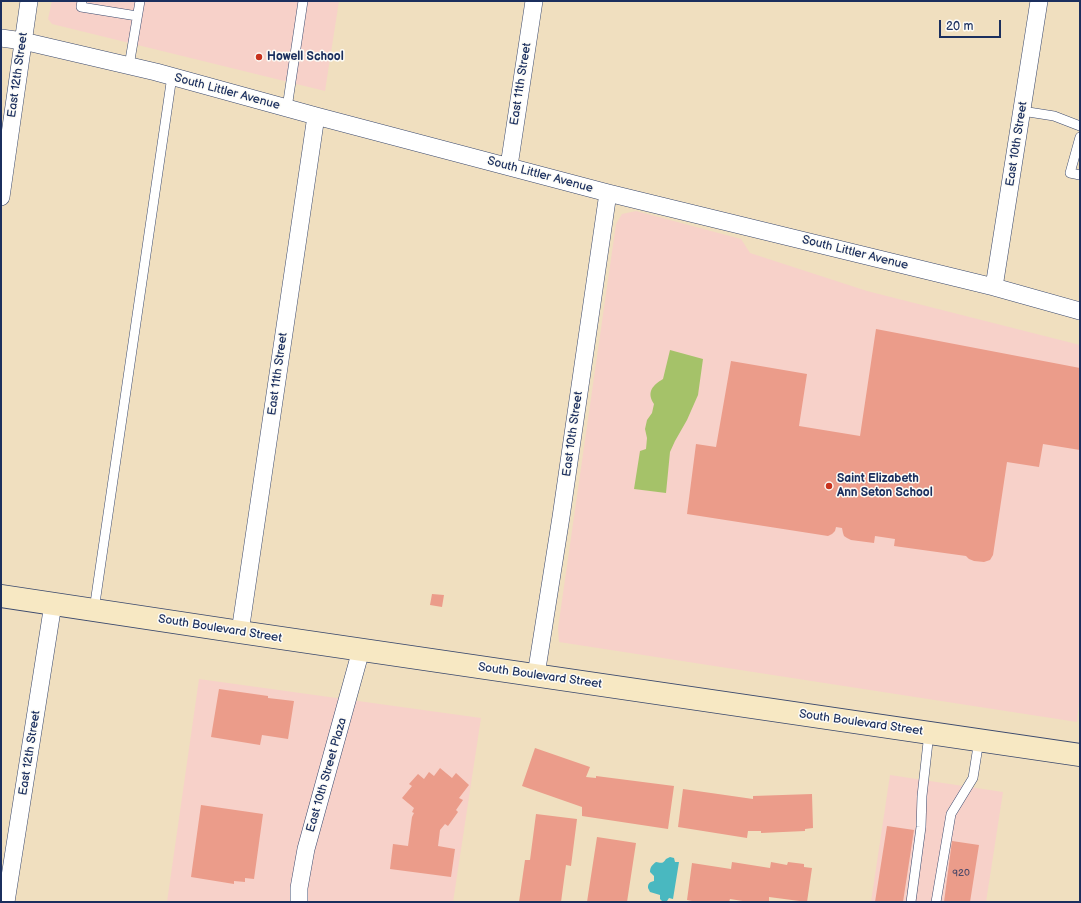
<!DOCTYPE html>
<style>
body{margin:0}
#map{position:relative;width:1081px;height:903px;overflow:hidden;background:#f0dfbf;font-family:"Balsamiq Sans",sans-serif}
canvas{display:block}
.frame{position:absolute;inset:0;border:2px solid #1b2f5e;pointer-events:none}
.scale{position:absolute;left:939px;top:20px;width:62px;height:18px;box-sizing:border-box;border:2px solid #1b2f5e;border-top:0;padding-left:5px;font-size:12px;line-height:14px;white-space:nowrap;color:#1b2f5e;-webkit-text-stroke:3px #fdfcf7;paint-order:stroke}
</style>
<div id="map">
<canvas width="1081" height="903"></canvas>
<div class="frame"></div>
<div class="scale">20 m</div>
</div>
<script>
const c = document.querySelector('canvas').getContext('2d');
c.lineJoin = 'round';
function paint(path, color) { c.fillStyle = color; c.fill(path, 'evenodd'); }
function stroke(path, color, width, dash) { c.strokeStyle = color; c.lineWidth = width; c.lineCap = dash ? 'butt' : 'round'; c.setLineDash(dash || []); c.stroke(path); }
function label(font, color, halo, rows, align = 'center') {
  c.font = font + ' "Balsamiq Sans",sans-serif'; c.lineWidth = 3; c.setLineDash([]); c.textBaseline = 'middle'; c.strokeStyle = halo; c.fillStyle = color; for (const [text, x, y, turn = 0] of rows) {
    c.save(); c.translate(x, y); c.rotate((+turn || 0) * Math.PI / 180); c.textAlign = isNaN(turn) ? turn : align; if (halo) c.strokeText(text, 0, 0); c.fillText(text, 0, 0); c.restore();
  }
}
paint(new Path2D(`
 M52,1h287l-14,90 -273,-67 -4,-5z
 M636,211l105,28 9,14 117,38 213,54v348l-3,29 -518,-80 -1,-14 58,-404 6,-10z
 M199,679l282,39 -28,184h-286z
 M890,775l113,17 -17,110h-115z`), '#f7d1c9');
paint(new Path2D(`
 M670,350l33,9 -5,36 -11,25 -12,21 -5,11 -4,41 -32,-4 6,-38 6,-2 1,-11 -2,-9 2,-9 5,-7 2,-9c-8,-12 -1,-19 9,-25z`), '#a5c269');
paint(new Path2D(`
 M670,857l4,1 1,4h4l-6,37 -4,-1 -2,3h-5l-2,-2v-4l-10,-3 -2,-4c0,-4 1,-6 6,-7v-5l-4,-4c0,-5 2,-7 6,-10 5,1 7,2 10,-3z`), '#49b8c0');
paint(new Path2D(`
 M876,329l204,39v82l-37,-6 -4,23 -32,-5 -14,93 -3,5 -6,2 -10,-1 -5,-2 -3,-3 -72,-10 1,-7 -20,-3 -1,7 -23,-3 -4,-2 -3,-2 -1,-3 -1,-5 -6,-1 -1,4 -3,3 -4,2 -141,-22 9,-70 20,3 15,-86 76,13 -8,52 61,10z
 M432,594l12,1 -2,12 -12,-2z
 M219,689l49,7v2l26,3 -6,38 -26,-4 -2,10 -49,-8z
 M535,748l55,19 -4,10 10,1v-2l78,10 -6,43 -86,-13v-9l-60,-21z
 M440,768l12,10 4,-5 13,12 -10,13 4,2 -7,10 2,2 -10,14 -3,-2 -5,6 -2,16 17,3 -4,28 -61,-8 3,-25 15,2 4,-29 2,-4 -2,-1 2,-4 -12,-10 10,-12 -3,-2 9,-10 6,5 5,-7 5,4z
 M683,789l70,10v-3l59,-2 1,34 -8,1v2l-44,2v-2h-13l-1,7 -69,-11z
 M201,805l62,9 -9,65 -9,-1v4l-11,-1v3l-43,-7z
 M536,814l41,5 -6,47 -5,-1 -5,37h-42l6,-42h5z
 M887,826l27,4 -11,72h-28z
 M597,837l39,6 -9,59h-40z
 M952,841l27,4 -9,57h-26z
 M732,862l38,6 1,-6 16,3 1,-3 16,2v3l8,1 -5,34 -38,-5v5h-20l-19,-3 -1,3h-32l-10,-2 5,-37 39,6z`), '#eb9c8a');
const lane = new Path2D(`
 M82,1l-1,6 56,9
 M129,66l11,-65
 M287,108l16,-107
 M1022,111l32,5 26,10
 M1080,137l-10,36 10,2
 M94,610l78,-534
 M911,902l10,-75 1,-31 7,-63
 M936,902l15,-88 22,-36 6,-38`);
const street = new Path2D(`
 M1,38l22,3 133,31 160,44 292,77 386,94 86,24
 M509,166l25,-165
 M1,197l28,-196
 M994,287l45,-286
 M240,632l76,-516
 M536,675l25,-158 47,-324
 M6,902l47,-298
 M299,902v-14l7,-39 55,-199`);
const secondary = new Path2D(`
 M1,596l239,36 840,123`);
stroke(lane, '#3b496d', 10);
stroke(street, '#3b496d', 18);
stroke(secondary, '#3b496d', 24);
stroke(lane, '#fff', 9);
stroke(street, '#fff', 17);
stroke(secondary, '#f7e8c3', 22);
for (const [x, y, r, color] of [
 [259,57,4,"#c8321e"],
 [829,486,4,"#c8321e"]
]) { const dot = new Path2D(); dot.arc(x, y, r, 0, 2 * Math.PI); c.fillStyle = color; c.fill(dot); stroke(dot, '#fdfcf7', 1.5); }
label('10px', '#4f4a69', null, [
 ["920",961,873]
]);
label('bold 12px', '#1b2f5e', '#fdfcf7', [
 ["Howell School",267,57],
 ["Saint Elizabeth",837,479],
 ["Ann Seton School",837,493]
], 'left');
label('12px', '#1b2f5e', '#fdfcf7', [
 ["East 12th Street",18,75,-82],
 ["East 11th Street",521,84,-81],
 ["South Littler Avenue",227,92,15],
 ["East 10th Street",1017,144,-81],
 ["South Littler Avenue",540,175,15],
 ["South Littler Avenue",855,253,14],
 ["East 11th Street",278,374,-82],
 ["East 10th Street",573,434,-82],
 ["South Boulevard Street",220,629,9],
 ["South Boulevard Street",540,676,8],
 ["South Boulevard Street",861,723,8],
 ["East 12th Street",30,753,-81],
 ["East 10th Street Plaza",327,775,-74]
]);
</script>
